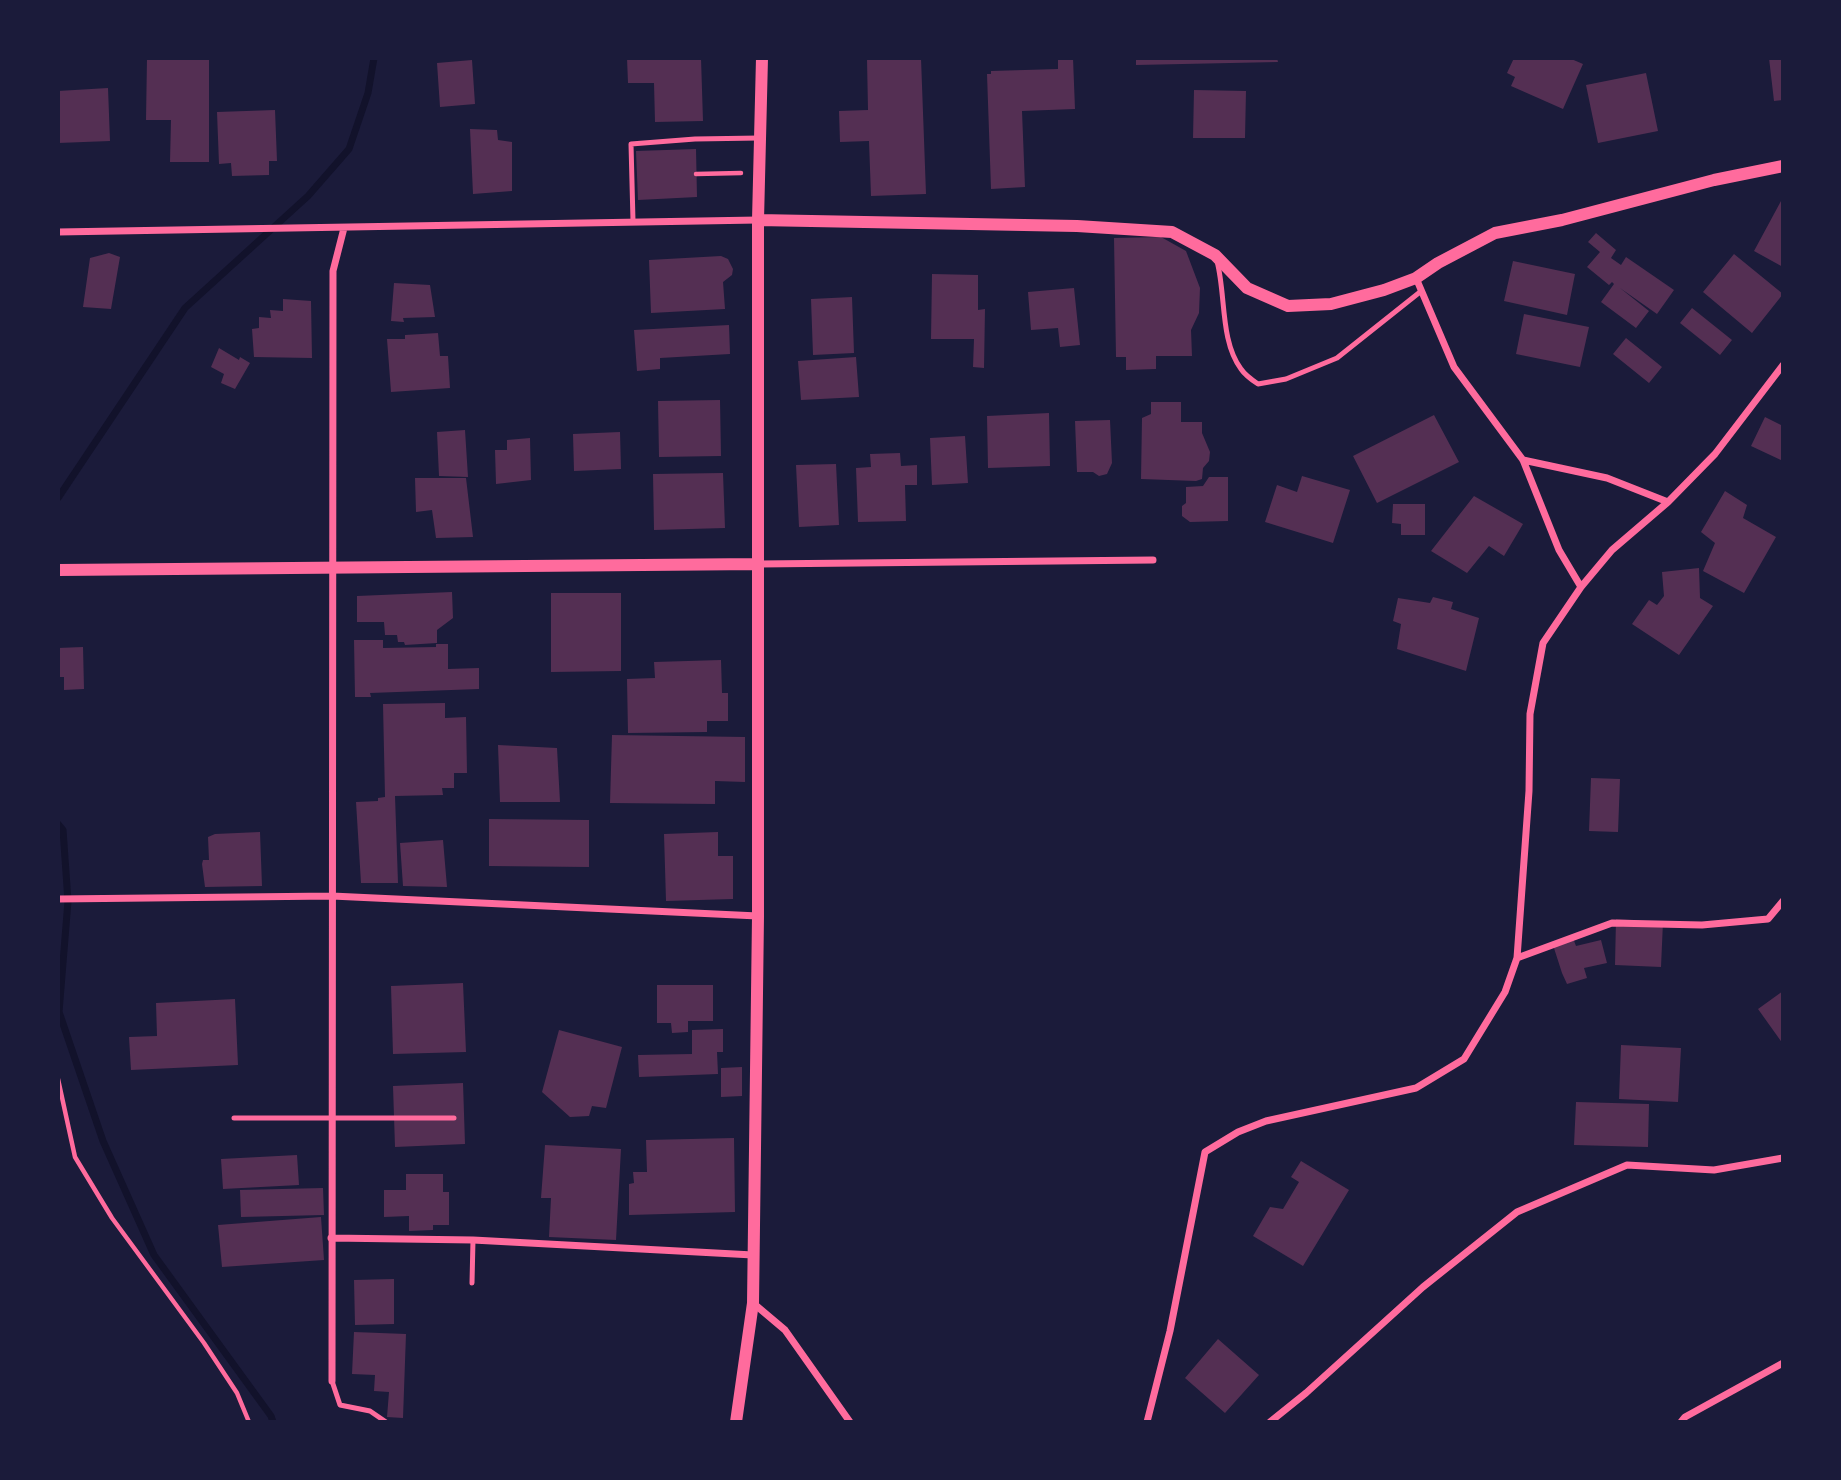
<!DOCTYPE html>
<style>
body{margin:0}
#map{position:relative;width:1841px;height:1480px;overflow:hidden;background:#1b1b3a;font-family:"Open Sans",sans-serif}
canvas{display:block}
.frame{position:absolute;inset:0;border:60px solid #1b1b3a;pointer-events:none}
</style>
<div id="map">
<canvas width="1841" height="1480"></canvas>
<div class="frame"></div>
</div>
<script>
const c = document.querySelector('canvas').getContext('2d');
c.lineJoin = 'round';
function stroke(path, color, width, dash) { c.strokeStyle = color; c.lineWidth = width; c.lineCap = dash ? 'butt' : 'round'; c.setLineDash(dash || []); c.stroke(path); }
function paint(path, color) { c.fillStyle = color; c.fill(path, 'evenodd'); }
stroke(new Path2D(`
 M58,498l127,-190 123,-112 41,-47 19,-56 6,-35
 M58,824l5,6 5,71 -9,111 44,129 51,114 117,161 2,6`), '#12122b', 7);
paint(new Path2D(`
 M147,58h62v104h-39l1,-42h-25z
 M627,58h74l2,63 -48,1 -1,-39h-26z
 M921,58l5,136 -55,2 -2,-55 -29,1 -1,-31 29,-1 -1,-51z
 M1058,58h15l2,51 -53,2 3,76 -34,2 -4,-115h4v-3l67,-2z
 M1136,58h141l1,4 -142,3z
 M1514,58h55l14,6 -20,45 -52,-23 4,-9 -8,-4z
 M1769,58h14v42l-9,1z
 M472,60l3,44 -35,3 -3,-44z
 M1646,73l12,58 -60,12 -12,-58z
 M108,88l2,53 -52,2v-52z
 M1194,90l52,1 -1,47h-52z
 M275,110l2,51h-8v14l-37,1 -1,-13 -12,1 -2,-52z
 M470,129l27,1 1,10 14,2v49l-39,3z
 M696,149l1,48 -59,3 -2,-49z
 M1781,201l2,1v65l-29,-16z
 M1596,233l20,17 -5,8 10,7 5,-8 48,33 -17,24 -37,-26 29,23 -13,17 -35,-26 13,-18 -2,-2 -3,3 -22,-18 13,-15 -12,-10z
 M1161,237l25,14 14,37 -1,25 -8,17 1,26h-36v13l-30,1v-13h-10l-2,-119z
 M109,253l11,4 -9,52 -28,-2 7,-49z
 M1734,254l49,40 -31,39 -49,-41z
 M721,256l7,3 5,10 -1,6 -9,7 2,27 -74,4 -2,-53z
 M1513,261l62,13 -8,41 -63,-14z
 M932,274l46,1v35l7,-1 -1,59 -11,-1 1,-28h-43z
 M394,283l36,2 5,32 -32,1 1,4 -13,-1z
 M1074,288l6,57 -20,2 -2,-19 -27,2 -3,-38z
 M852,297l2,56 -41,2 -2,-56z
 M283,299l28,2 1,57 -58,-1 -2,-28 7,-1v-11l12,1 -1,-8 13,1z
 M1692,308l40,32 -12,15 -40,-32z
 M1524,314l65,13 -9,40 -64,-13z
 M729,325l1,29 -70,4v11l-23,2 -3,-41z
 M438,333l2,23h8l2,32 -59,4 -4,-53h18v-4z
 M1626,338l36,29 -13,16 -36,-29z
 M219,348l20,12 1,-3 10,6 -15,26 -14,-6 3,-9 -13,-7z
 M856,357l3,40 -58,3 -3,-39z
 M720,400l1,56 -62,1 -1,-56z
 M1151,402h30v20h21v11l8,19 -1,9 -6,7 -1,11 -6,2 -55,-2 1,-61 9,-4z
 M1049,413l1,53 -62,2 -1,-52z
 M1434,415l25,47 -82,41 -24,-47z
 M1765,417l18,9v35l-32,-15z
 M1110,420l2,43 -5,11 -8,2 -6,-4h-16l-2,-51z
 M465,430l3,47 -29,-1 -2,-44z
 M620,432l1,37 -47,2 -1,-37z
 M965,436l3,47 -36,2 -2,-47z
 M530,438l1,42 -35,4 -1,-34h12v-10z
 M900,453l1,13 16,-1v20h-12l1,36 -48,1 -2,-54 15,-1 -1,-13z
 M836,464l3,61 -40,2 -3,-62z
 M723,473l2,55 -71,2 -1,-56z
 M1302,476l48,14 -17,53 -68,-21 12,-37 20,7z
 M1209,477h19v44l-38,1 -8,-6v-10l4,-3v-16l17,-1z
 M415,478h51l7,59 -37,1 -4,-28 -16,2z
 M1725,491l22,14 -4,13 33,19 -32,56 -41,-22 12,-28 -14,-11z
 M1474,496l49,28 -19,32 -15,-10 -22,27 -36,-22z
 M1393,504h32v31h-24v-11l-9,-1z
 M1699,568l1,30 13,8 -34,49 -47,-31 17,-24 8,5 7,-9 -2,-24z
 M452,592l1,26 -16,12v13l-32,2 -1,-3h-6l-1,-7h-12l-1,-13h-27v-26z
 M551,593h70v78l-70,1z
 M1433,597l20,5 -2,7 28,9 -13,53 -69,-22 4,-25 -8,-3 5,-23 32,5z
 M354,640h29v8l53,-1v-3h12v25l31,-1v21l-109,4 1,4h-16z
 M83,647l1,42 -20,1v-13h-6v-29z
 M721,660l1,33h6v28h-21v11l-79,1 -1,-54 28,-1 -1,-16z
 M445,703v15l21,-1 1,56h-13v15h-12l1,7 -48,1 3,87h-37l-5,-81 22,-1v-3l7,-1 -2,-93z
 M612,735l133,2v45l-30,-1v23l-105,-1z
 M498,745l59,3 3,54h-60z
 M1591,778l29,1 -2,53 -29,-1z
 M489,819l100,1v47l-100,-1z
 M260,832l2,54 -57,1 -3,-23 1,-4h6l-1,-23 7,-3z
 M718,832v24h15v43l-67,2 -2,-67z
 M443,840l4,47 -44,-1 -3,-43z
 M1616,919l47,3 -2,45 -46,-2z
 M1573,938l3,8 25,-6 6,23 -23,5 3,10 -20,6 -5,-11 -9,-28z
 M463,983l3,69 -73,2 -2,-68z
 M657,985h56v36h-25v11l-16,1 -1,-10h-14z
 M1783,991v53l-25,-35z
 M235,999l3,66 -107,5 -2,-33 28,-1 -1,-33z
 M723,1029v23h-6l1,22 -79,3 -1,-22 54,-1v-24z
 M559,1030l63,17 -16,61 -14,-2 -3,10 -19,1 -28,-25z
 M1621,1045l60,3 -3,54 -59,-3z
 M742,1067v29l-21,1v-29z
 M463,1083l2,61 -70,3 -2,-61z
 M1576,1102l73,2 -1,43 -74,-2z
 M734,1138l1,74 -106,3v-31l5,-1 -1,-11h14l-1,-32z
 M545,1145l76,4 -5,91 -67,-3 2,-39h-10z
 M297,1155l2,30 -76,4 -2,-30z
 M1301,1161l48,29 -46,76 -50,-30 17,-29 13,2 16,-27 -8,-5z
 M406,1174h37v18h6v33h-16v5l-24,1v-15l-25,1v-27h22z
 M323,1188l1,27 -83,2 -1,-27z
 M321,1217l3,43 -102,7 -4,-42z
 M394,1279v45l-39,1 -1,-45z
 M354,1332l52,2 -3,84 -16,-1 2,-25 -15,-1 1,-16 -23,-1z
 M1218,1339l41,36 -34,38 -40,-35z`), '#542f53');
stroke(new Path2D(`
 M696,174l45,-1
 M58,1079l17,78 37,61 92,125 33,50 12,29`), '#ff6b9d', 4.5);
stroke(new Path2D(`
 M633,221l-2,-77 64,-5 64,-1
 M1217,261c9,34 3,80 24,108 4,6 11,11 17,15l28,-5 51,-21 83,-66
 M234,1118h220
 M472,1283l1,-43
 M332,1381l8,24 30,6 16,11`), '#ff6b9d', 5);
stroke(new Path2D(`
 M58,232l700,-12
 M1416,278l38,89 69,93 36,90 22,37
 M1523,460l84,18 61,24
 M759,564l394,-4
 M58,899l274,-3 426,20
 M1517,958l95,-35 90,2 66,-6 15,-18
 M331,1238l142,2 280,15
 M753,1303l32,27 65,92
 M332,1381l1,-1110 11,-43
 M1147,1422l23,-91 35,-179 33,-20 28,-11 150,-33 48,-29 41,-67 12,-34 12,-167 1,-77 13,-71 38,-56 31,-37 56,-48 47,-48 68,-89
 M1270,1422l36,-29 117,-106 94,-75 110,-47 87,5 69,-12
 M1681,1422l4,-5 98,-54`), '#ff6b9d', 7);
stroke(new Path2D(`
 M758,220l319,6 95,6 43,23 32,33 41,18 43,-2 53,-14 32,-12 22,-15 57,-30 67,-13 152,-40 69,-14
 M58,570l701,-6
 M736,1422l17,-119 5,-387v-696l4,-162`), '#ff6b9d', 12);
</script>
